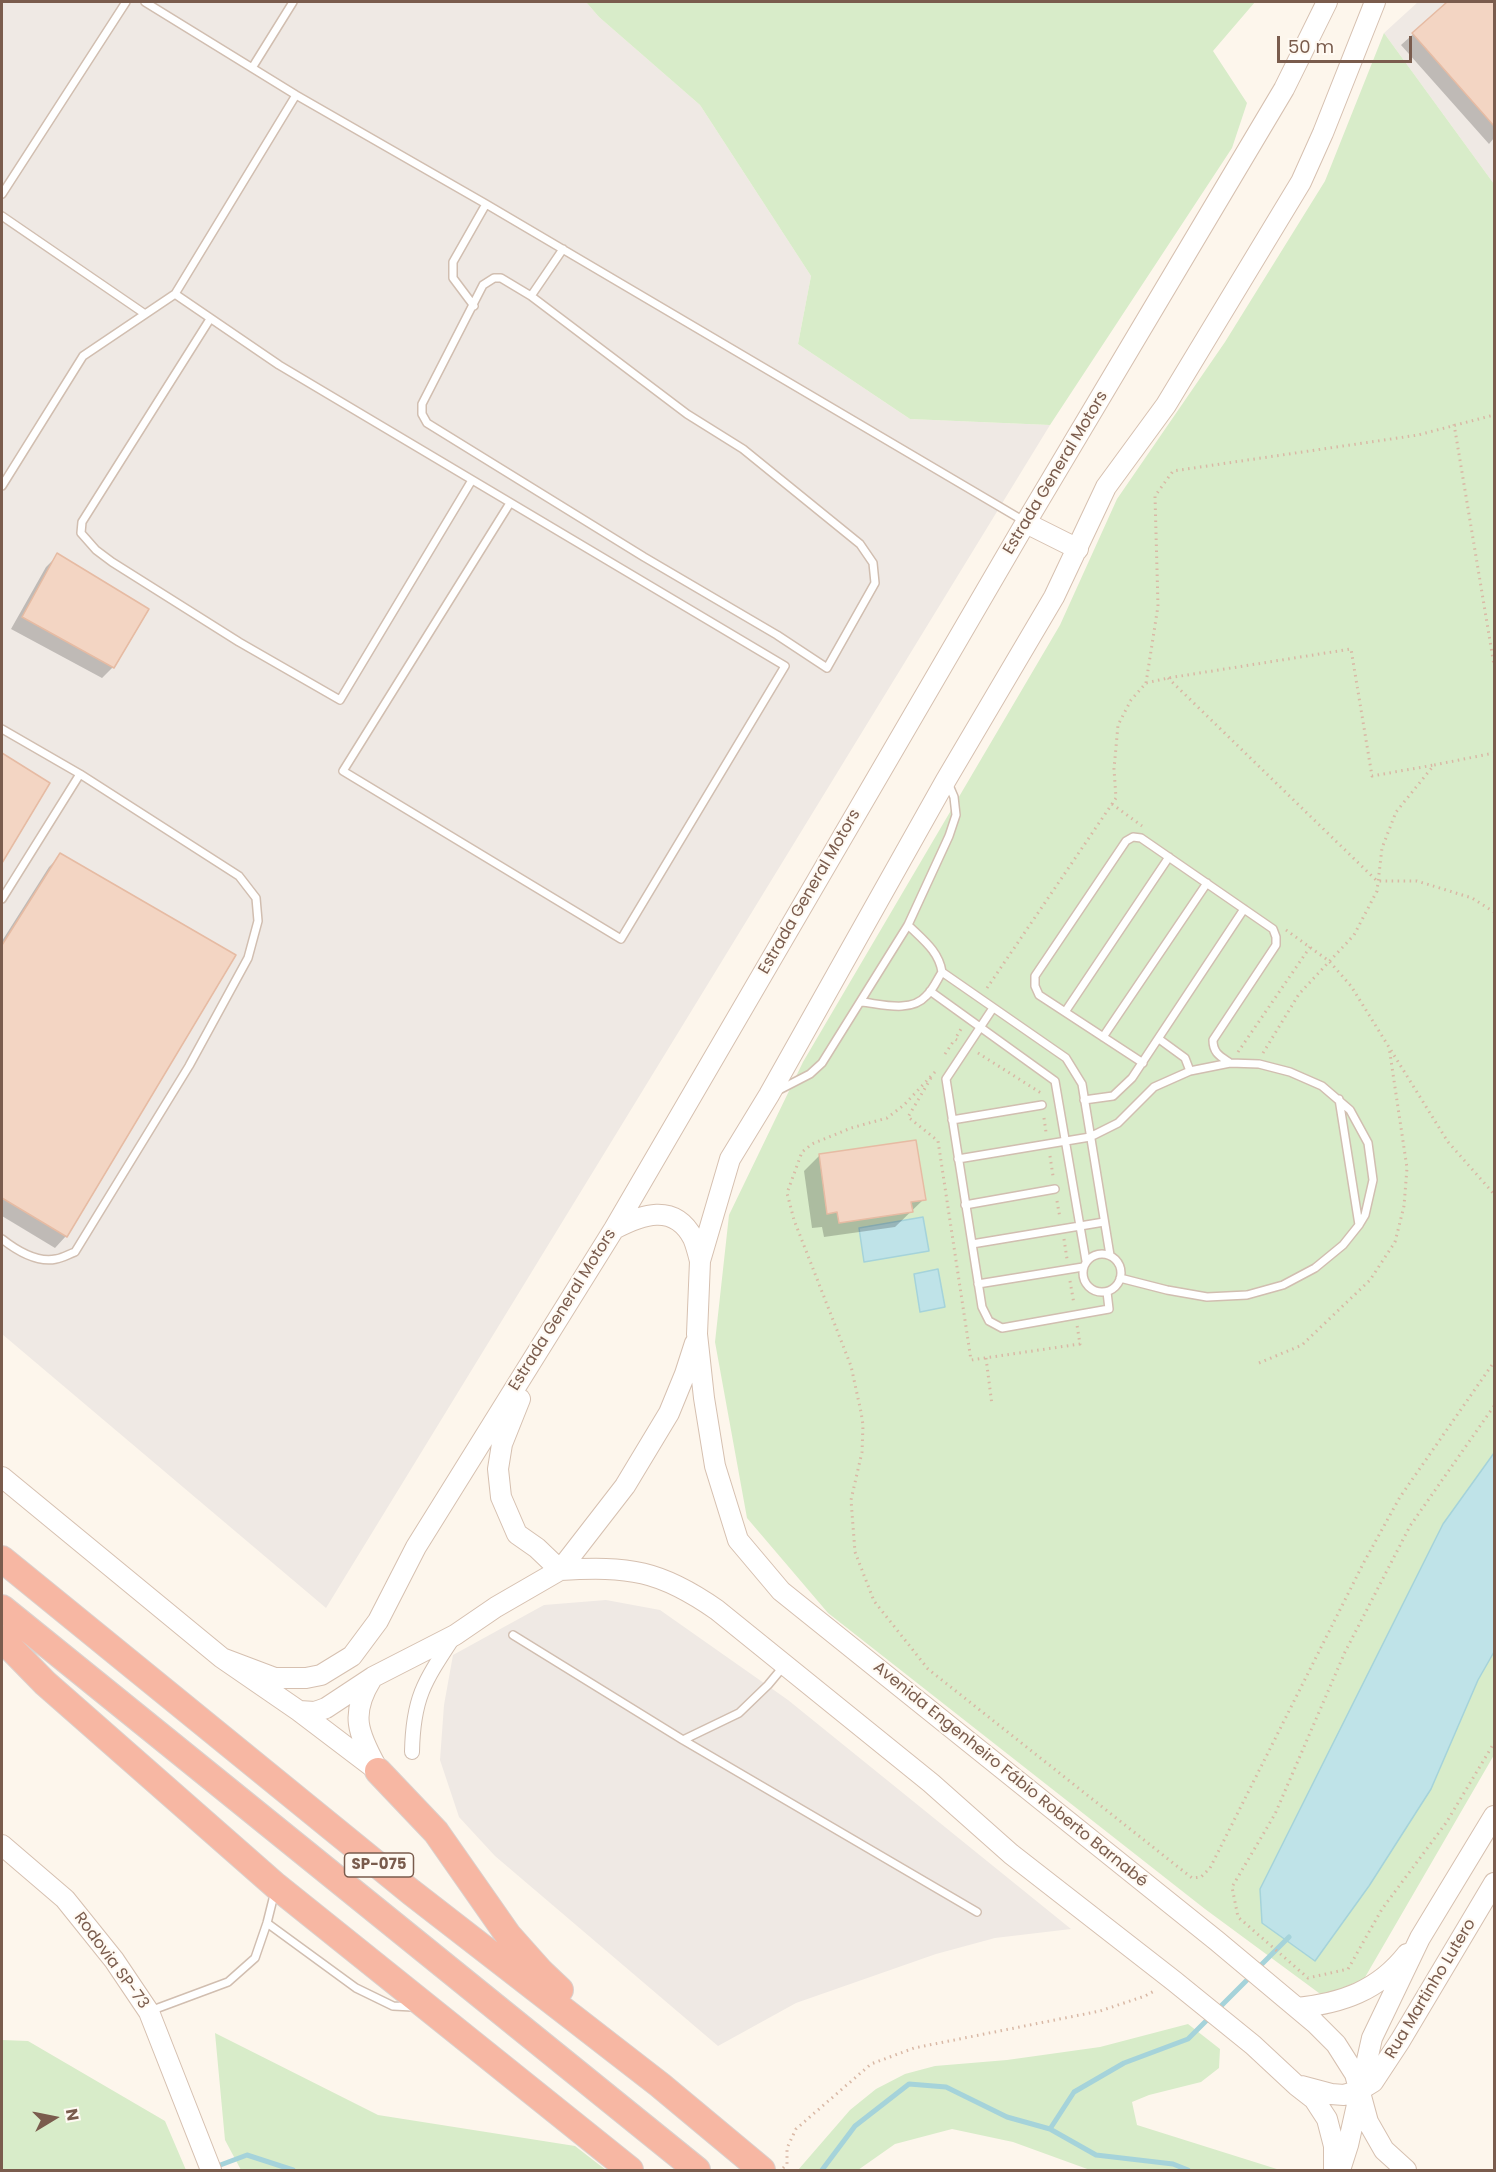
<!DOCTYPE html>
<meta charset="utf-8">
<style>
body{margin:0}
#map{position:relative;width:1496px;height:2172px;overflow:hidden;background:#fdf6ec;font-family:Poppins,sans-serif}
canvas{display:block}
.frame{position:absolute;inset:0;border:3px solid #7a5c4d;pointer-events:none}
.north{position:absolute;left:24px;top:2088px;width:60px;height:60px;-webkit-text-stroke:4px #fffaf3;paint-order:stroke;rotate:80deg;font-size:16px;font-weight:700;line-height:24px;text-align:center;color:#7a5c4d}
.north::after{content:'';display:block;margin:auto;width:21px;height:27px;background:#7a5c4d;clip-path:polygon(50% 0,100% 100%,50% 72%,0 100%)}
.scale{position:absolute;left:1277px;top:36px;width:135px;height:27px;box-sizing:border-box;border:3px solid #7a5c4d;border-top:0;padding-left:8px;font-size:18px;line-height:21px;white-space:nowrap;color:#7a5c4d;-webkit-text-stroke:4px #fffaf3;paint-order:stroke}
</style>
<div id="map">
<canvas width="1496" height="2172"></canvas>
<div class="frame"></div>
<div class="north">N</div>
<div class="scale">50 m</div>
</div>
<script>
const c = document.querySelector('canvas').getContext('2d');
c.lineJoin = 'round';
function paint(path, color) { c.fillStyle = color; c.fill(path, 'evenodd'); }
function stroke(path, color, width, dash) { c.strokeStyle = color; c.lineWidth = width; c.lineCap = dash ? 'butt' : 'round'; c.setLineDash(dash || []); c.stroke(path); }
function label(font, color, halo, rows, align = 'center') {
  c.font = font + ' Poppins,sans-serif'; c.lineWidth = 4.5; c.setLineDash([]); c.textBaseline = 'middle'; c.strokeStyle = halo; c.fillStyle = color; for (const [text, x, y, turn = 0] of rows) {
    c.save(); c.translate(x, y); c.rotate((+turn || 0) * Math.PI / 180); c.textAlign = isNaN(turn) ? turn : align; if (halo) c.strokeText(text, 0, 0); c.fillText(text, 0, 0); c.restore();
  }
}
paint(new Path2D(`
 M2,2h584l13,15 101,88 111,171 -13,68 112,75 140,6 -724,1183 -324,-274z
 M1418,2h76v182l-110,-151z
 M606,1600l54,10 128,90 283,229 -76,9 -59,16 -140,49 -78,43 -223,-190 -36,-39 -19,-57 4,-55 9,-50 91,-50z`), '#efe9e4');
paint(new Path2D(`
 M586,2h669l-42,49 34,52 -15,45 -182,277 -140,-6 -112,-75 13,-68 -111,-171 -101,-88z
 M1384,33l110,151v1571l-130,224 -41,17 -118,-87 -377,-296 -81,-95 -32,-176 14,-127 74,-153 257,-437 57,-126 108,-157 100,-161z
 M1188,2024l32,25 -1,19 -18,14 -52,13 -17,7 5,23 143,45h-190l-77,-28 -61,-13 -57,15 -37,26h-60l52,-60 26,-21 29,-15 30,-8 72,-6 93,-13z
 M215,2033l163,82 197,31 31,24h-365l-16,-30z
 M2,2040l26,1 137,80 21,49h-184z`), '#d8ecc9');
const water = new Path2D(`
 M923,1217l6,34 -65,11 -5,-34z
 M938,1269l7,38 -25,5 -6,-38z
 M1494,1453v199l-16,28 -47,109 -62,97 -54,75 -53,-38 -2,-34 183,-365z`);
paint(water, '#bfe3e8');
stroke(water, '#a5d3da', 1.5);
paint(new Path2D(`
 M1449,2h45v136l-5,6 -88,-99z
 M58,555l55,112 -11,11 -91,-49 35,-62z
 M2,755l46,28 -46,77z
 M61,855l5,381 -11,12 -53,-32v-275l47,-74z
 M819,1156l105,43 -29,28 -71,10 -2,-10 -10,1 -8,-57z`), '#0003');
stroke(new Path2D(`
 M1257,1969l32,-32
 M1217,2010l34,-34
 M1050,2129l24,-37 50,-29 64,-24 23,-23
 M215,2167l32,-12 46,15
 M822,2170l33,-44 54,-42 37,3 61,30 43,12 46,26 77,9 15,6`), '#a5d3da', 5);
const building = new Path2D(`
 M1447,2h47v124l-82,-93z
 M57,553l92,56 -35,59 -92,-51z
 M2,753l48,30 -48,80z
 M60,853l176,102 -169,282 -65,-39v-253z
 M916,1140l10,60 -15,2 2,10 -74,11 -2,-11 -10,2 -8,-60z`);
paint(building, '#f3d5c3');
stroke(building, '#e6bba3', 1.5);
const lane = new Path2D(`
 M145,2l151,93 190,109 538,317
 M252,68l41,-66
 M296,95l-121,199 104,71 506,301 -164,273 -278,-168 167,-268
 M2,194l124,-192
 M2,216l143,98
 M531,296l-30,-18h-7l-11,7 -61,119v10l5,9 217,134 133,78 50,33 48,-85 -2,-20 -13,-19 -117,-95 -56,-35 -156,-118 32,-47
 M474,306l-21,-28v-16l33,-58
 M210,319l-128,203 -1,11 15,17 16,12 127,80 101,58 132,-220
 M2,486l81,-130 92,-62
 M2,729l78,45 159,102 17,22 2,23 -10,37 -59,108 -114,186c-6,2 -12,6 -19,7 -19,4 -40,-9 -54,-20
 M2,899l78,-125
 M942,972l124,86 16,26 28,171
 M930,991l125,90 31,180
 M862,1002c19,2 49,11 64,-6 7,-6 11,-16 16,-24 -3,-21 -20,-33 -34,-47
 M993,1008l-47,71 36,228 7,14 13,7 107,-19 -2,-17
 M1065,1012l104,-155
 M1103,1037l104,-154
 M1159,1039l26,19 5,13
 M1143,1063l-104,-68 -4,-9v-10l91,-135 7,-4 8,1 132,91 3,8v8l-63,95c0,13 7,16 17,23
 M777,1091l33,-17 12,-11 86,-138 41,-89 7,-21 -2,-18 -6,-14
 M1339,1099l20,126
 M1084,1100l29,-4 19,-18 112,-169
 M952,1120l90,-15
 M958,1159l132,-22 28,-14 36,-36 36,-16 40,-8 29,1 31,8 32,14 28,24 18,33 5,37 -8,35 -6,10 -16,20 -28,23 -32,17 -36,10 -40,2 -40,-7 -47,-12
 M965,1205l90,-16
 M972,1244l132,-22
 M1083 1273a19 19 0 1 1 38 0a19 19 0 1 1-38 0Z
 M978,1284l105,-17
 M513,1635l170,105 294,172
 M683,1740l56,-27 29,-28 15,-18
 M267,1923l89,65 37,18 20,1
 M150,2011l78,-29 27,-24 12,-35 8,-32`);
const street = new Path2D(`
 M412,1752c1,-54 12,-70 41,-114`);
const secondary = new Path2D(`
 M1375,2l-52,131 -22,49 -135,223 -60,82 -52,110 -108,183 -177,315 -39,64 -30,102 -3,73 7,64 11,68 23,74 43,51 436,350 98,82 21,21 19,30 13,48 16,28 22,20
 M1026,523l52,26
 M614,1229c27,-14 60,-27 79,9 3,7 5,15 7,23
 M520,1399l-18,45 -4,25 3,28 16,37 20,14 23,22
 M2,1477l220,181 77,53 79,60
 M560,1570c69,-4 100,0 157,40l214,173 80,71 163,127 79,64 43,40 18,14 13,20 7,27v24
 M222,1658l53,20h31l15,-3 31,-19 26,-35 38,-74 198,-318 408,-700 262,-440 43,-87
 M371,1680c-21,34 -13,53 5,86
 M299,1711l16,1 11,-4 47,-31 82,-42 41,-28 64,-37 65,-84 44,-73 16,-39 10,-31
 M2,1845l63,54 49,61 35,52 62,158
 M1297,2008c45,-5 81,-17 110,-54
 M1301,2086l30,8 13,1 16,-5 13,-8 27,-41 94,-158
 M1340,2170l8,-25 24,-107 48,-100 74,-122`);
const highway = new Path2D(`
 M2,1559l409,333 249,193 102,85
 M2,1608l695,562
 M2,1639l43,44 231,203 354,284
 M378,1771l58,61 72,103 33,37 19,18`);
stroke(lane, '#d1beb0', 10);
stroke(street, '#d1beb0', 16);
stroke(secondary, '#d6c0b0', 22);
stroke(highway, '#dad1cd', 28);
stroke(new Path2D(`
 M1454,424l40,241
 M1168,678l209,203h40l55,17 22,14
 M1146,683l12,-77 -3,-110 18,-25 245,-36 76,-20
 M1112,804l30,22
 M1286,930l43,31 22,25 97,156 46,52
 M987,988l129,-190 -2,-29 4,-44 13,-25 15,-17 22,-5 183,-29 21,127 62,-11
 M957,1040l-2,-1 6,-10
 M1238,1052l72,-105
 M978,1053l63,40
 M1263,1053l36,-59 55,-59 23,-44 5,-43 14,-36 38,-47 60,-12
 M945,1054l10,-15
 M935,1072l-31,33 -17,13 -36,10 -39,16 -10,8 -15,41 7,27 57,146 10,46 2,13 -1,27 -11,48 4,52 19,49 54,68 264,209 9,-1 9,-9 153,-304 37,-67 94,-135
 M931,1078l-23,39 30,24 33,219 109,-16 -3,-19
 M1044,1118l2,14
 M1050,1156l3,20
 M1057,1201l3,17
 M1064,1239l3,20
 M1070,1281l4,23
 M986,1358l6,47
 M1259,1363l43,-18 68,-65 25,-38 9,-36 3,-38 -18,-121
 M1494,1406l-84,120 -65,126 -70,162 -43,73 6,30 70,61 40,-9 34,-60 64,-86 48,-80
 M783,2168l4,-4v-16l9,-19 75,-65 43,-16 186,-37 45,-15 11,-6`), '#d9b8a5', 3, [1.5, 4.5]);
stroke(lane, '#fff', 7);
stroke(street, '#fff', 14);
stroke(secondary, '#fff', 20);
stroke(highway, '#f7b7a3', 26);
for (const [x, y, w] of [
 [379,1865,69]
]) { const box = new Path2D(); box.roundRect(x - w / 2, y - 12, w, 24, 4.5); c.fillStyle = '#fffaf3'; c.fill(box); stroke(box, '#7a5c4d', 1.5); }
label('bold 15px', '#7a5c4d', null, [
 ["SP-075",379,1865]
]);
label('16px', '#7a5c4d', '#fffaf3', [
 ["Estrada General Motors",1056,473,-59],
 ["Estrada General Motors",810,892,-60],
 ["Estrada General Motors",563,1310,-58],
 ["Avenida Engenheiro Fábio Roberto Barnabé",1010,1775,39],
 ["Rodovia SP-73",111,1961,54],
 ["Rua Martinho Lutero",1431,1989,-59]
]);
</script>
